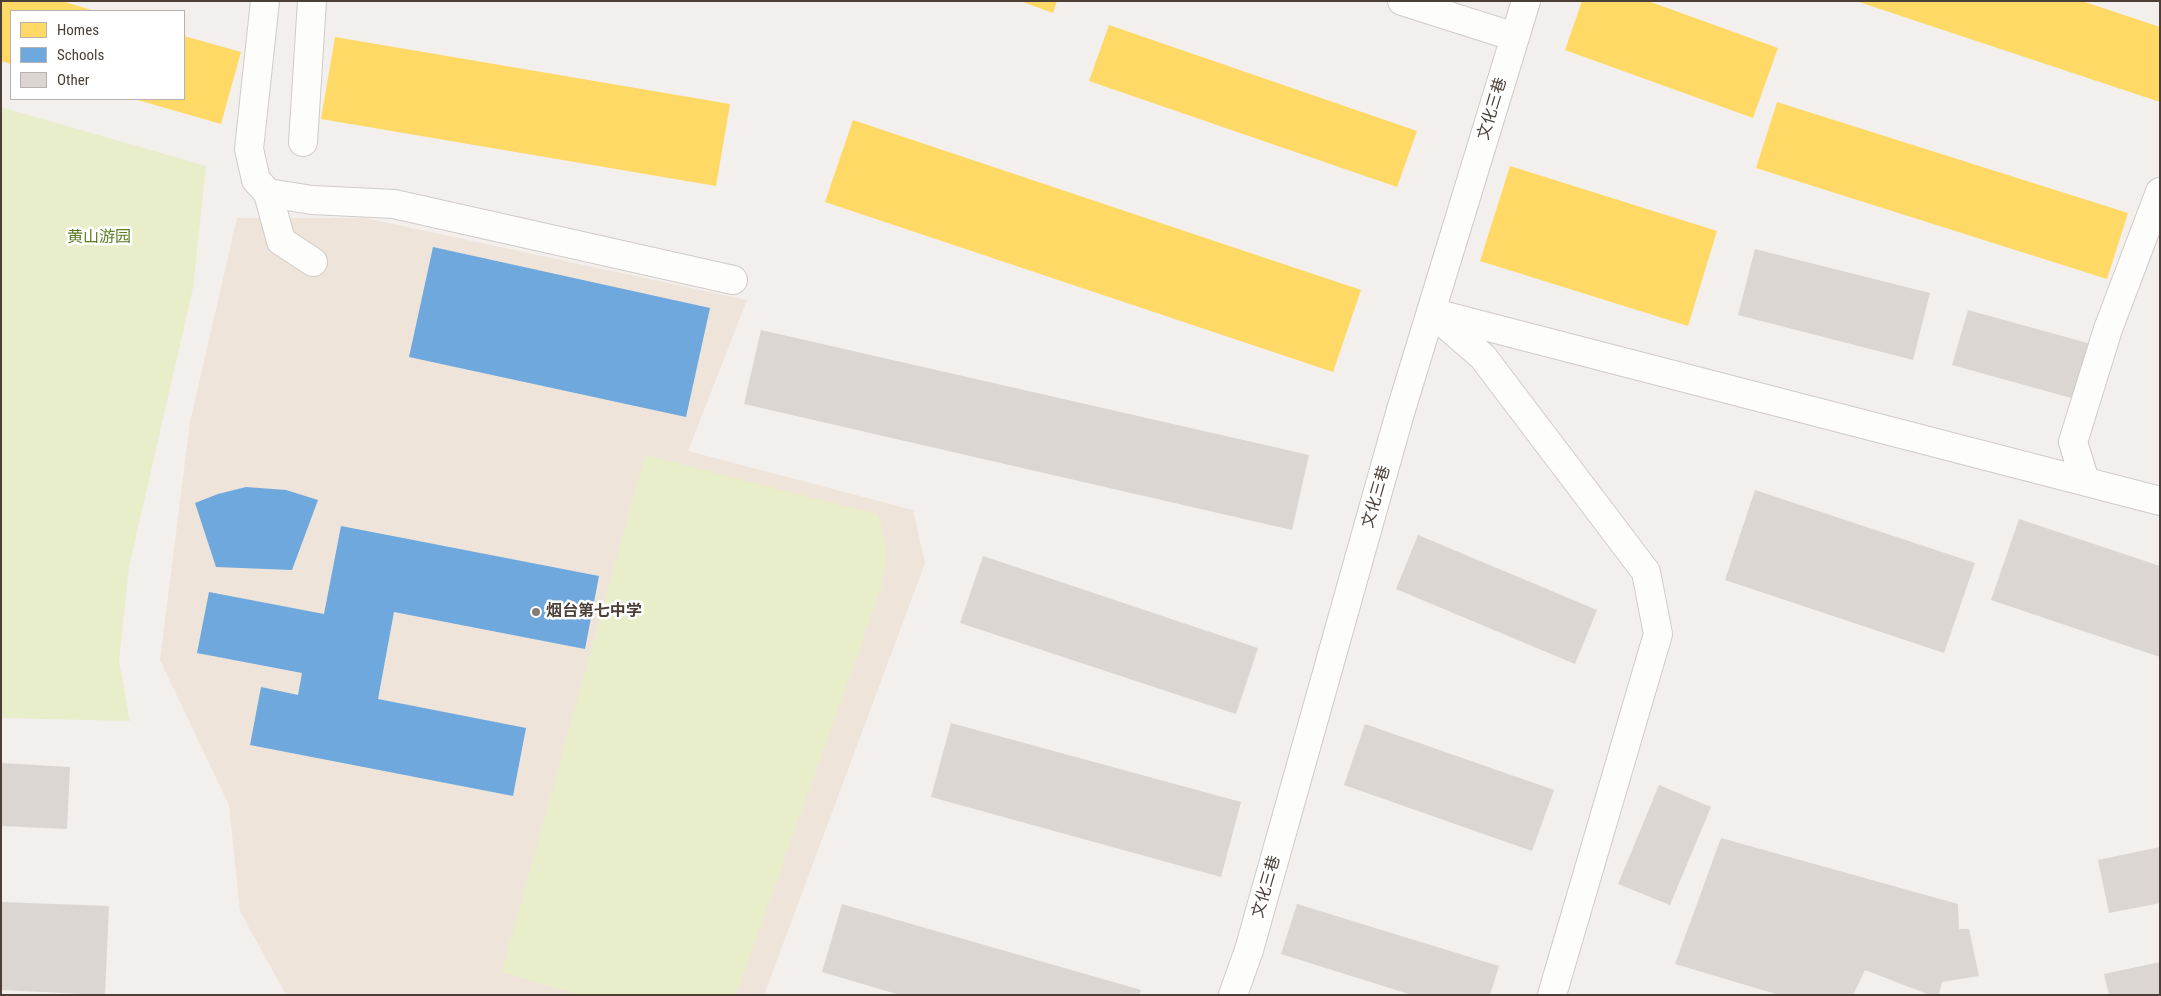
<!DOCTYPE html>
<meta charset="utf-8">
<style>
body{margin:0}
#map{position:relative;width:2161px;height:996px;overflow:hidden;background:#f3efec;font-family:"Roboto Condensed",sans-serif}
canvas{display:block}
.frame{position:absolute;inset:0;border:2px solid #4a3e36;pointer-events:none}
.legend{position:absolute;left:10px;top:10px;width:175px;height:90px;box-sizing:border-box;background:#fff;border:1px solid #b7b2af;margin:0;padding:6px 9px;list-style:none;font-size:15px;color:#4a3e36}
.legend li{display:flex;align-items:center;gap:10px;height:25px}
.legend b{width:25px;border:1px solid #b7b2af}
</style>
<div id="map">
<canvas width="2161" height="996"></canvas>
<div class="frame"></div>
<ul class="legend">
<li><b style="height:14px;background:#ffd966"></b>Homes</li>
<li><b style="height:14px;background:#6fa8dc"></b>Schools</li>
<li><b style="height:14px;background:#dbd6d2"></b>Other</li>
</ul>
</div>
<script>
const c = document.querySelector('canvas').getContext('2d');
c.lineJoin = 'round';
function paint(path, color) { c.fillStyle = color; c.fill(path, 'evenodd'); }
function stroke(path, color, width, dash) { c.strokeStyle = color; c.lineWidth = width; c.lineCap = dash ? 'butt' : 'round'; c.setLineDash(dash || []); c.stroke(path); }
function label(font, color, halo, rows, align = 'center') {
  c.font = font + ' "Roboto Condensed","Noto Sans SC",sans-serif'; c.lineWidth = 5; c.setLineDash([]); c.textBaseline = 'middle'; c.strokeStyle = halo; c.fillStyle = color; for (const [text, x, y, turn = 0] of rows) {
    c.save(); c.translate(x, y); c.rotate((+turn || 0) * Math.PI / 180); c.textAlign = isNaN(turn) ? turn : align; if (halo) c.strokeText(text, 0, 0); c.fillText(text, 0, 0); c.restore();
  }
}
paint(new Path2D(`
 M237,218h128l382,82 -59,151 225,59 12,53 -161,432h-478l-46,-84 -11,-106 -69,-145 30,-238z`), '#eee4da');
paint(new Path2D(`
 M1,107l205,59 -13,122 -64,279 -10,94 11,60 -129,-3z
 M645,455l233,59c10,33 10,42 3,75l-145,406h-156l-78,-23z`), '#e9eeca');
paint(new Path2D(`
 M1,1h61l33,10h-84v53l-10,-3z
 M1020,1h37l-4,12z
 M1582,1h66l130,47 -25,70 -188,-68z
 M1856,1h226l78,26v75z
 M1109,25l308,106 -20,56 -308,-106z
 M184,36l57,16 -20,72 -87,-25h50z
 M335,37l395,67 -14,82 -395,-67z
 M1777,102l351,111 -21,66 -351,-111z
 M853,120l508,170 -28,82 -508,-170z
 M1510,166l207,65 -29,95 -208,-65z`), '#ffd966');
paint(new Path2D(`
 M433,247l277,61 -24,109 -277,-60z
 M246,487l40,3 32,10 -26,70 -76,-3 -21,-64 23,-9z
 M341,526l258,50 -14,73 -191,-37 -16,87 148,29 -13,68 -263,-51 11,-58 37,8 4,-22 -105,-20 12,-61 115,22z`), '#6fa8dc');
paint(new Path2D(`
 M1755,249l175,44 -17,67 -175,-45z
 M1968,310l123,34 -16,55 -123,-34z
 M761,330l548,125 -17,75 -548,-126z
 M1755,490l220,73 -31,90 -219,-73z
 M2019,519l141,47v91l-169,-57z
 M1418,535l179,75 -22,54 -179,-75z
 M983,556l275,92 -22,66 -276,-91z
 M951,723l290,79 -20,75 -290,-80z
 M1365,724l189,66 -22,61 -188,-66z
 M1,763l69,4 -3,62 -66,-3z
 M1659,785l52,22 -41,98 -52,-21z
 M1721,838l237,66 1,25h10l10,47 -37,6 -3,13h-9l-65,-25 -12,25h-74l-104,-31z
 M2160,847v56l-51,10 -11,-53z
 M1,902l108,4 -4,89 -104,-5z
 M842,904l299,86 -2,5h-239l-78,-23z
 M1297,904l202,62 -9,29h-78l-131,-41z
 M2160,962v33h-51l-5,-21z`), '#dbd6d2');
const minor = new Path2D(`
 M265,1l-16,148 7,31 12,13 44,7 82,4 339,76
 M1402,1l113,36
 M303,142l9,-141
 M268,193l13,48 32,21
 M1431,312l52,45 163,215 12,62 -106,361
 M1438,314l722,187
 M2085,481l-12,-39 35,-113 52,-137
 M1233,995l16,-45 151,-537 126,-412`);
stroke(minor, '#cfcbc8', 30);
stroke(minor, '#fdfdfc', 28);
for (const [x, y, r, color] of [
 [536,612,5,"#857c76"]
]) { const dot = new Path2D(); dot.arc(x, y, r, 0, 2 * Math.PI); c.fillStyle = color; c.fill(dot); stroke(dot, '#fff', 2); }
label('16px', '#4a3e36', '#fff', [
 ["文化三巷",1493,109,-73],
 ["文化三巷",1377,497,-74],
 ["文化三巷",1267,887,-74]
]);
label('16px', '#5a7d21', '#fff', [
 ["黄山游园",99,238]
]);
label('bold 16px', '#4a3e36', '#fff', [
 ["烟台第七中学",546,612]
], 'left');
</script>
